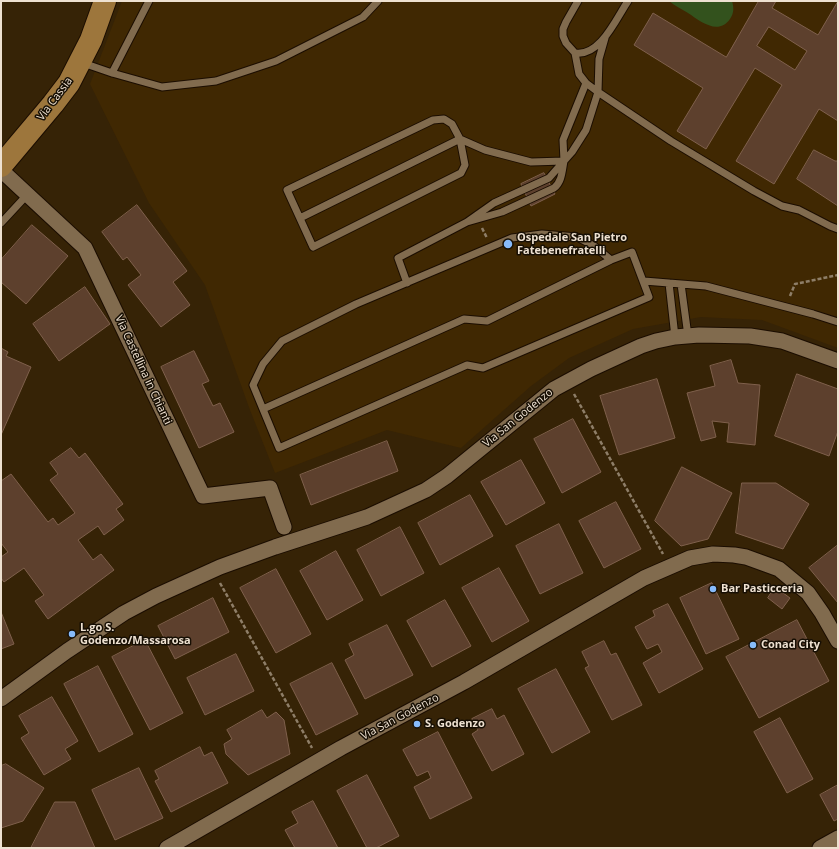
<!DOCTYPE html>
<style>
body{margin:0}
#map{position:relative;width:839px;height:849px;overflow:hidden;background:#362306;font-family:"Open Sans",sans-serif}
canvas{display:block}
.frame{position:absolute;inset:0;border:2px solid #eee1d1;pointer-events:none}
</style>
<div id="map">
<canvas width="839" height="849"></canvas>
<div class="frame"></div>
</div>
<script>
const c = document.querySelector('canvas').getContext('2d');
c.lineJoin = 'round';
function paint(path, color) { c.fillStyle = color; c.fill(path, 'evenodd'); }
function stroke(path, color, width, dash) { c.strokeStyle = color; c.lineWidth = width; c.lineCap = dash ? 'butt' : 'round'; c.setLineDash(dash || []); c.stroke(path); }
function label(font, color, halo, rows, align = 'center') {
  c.font = font + ' "Open Sans",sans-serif'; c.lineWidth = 3; c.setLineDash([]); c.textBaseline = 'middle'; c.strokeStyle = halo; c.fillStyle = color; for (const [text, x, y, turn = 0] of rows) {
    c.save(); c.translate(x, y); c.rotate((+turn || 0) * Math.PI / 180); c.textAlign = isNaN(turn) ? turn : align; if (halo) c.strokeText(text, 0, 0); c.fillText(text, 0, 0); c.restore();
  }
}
paint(new Path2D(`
 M122,1h716v347l-76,-28 -61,-3 -68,12 -64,29 -38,28 -70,62 -74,-18 -112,43 -25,-63 -45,-125 -56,-82 -59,-119z`), '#402802');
paint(new Path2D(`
 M669,1h63c2,7 2,12 -2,18 -12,17 -30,2 -42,-6 -6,-4 -13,-7 -19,-12z`), '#33521d');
const building = new Path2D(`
 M759,1h17l-4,7 46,27 20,-34v120l-19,-12 -45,75 -38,-23 46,-76 -27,-17 -49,81 -29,-18 26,-43 -69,-43 19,-32 73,44zM769,27l38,24 -12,19 -38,-24z
 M814,150l21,11h3v45l-41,-27z
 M544,173l11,21 -24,12 -10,-22z
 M137,205l50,66 -14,11 17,23 -29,22 -33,-42 13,-10 -14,-18 -4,3 -21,-28z
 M32,225l36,31 -42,48 -25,-22v-22z
 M85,287l25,37 -51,37 -26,-37z
 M1,348l7,4 -2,4 25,11 -30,68z
 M194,351l15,30 -7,3 11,22 7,-3 14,29 -35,16 -38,-81z
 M731,360l7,23 22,2 -5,60 -28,-3 2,-19 -17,-2 4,16 -15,4 -14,-48 28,-7 -5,-20z
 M797,374l41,15v42l-9,25 -54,-20z
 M657,379l18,59 -56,17 -19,-59z
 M573,419l28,53 -39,21 -28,-54z
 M387,441l11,30 -87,34 -11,-30z
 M71,448l8,10 6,-5 38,51 -7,5 8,11 -20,15 -6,-9 -20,14 15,20 8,-6 13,16 -66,49 -13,-18 9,-6 -20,-27 -20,14 -3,-4v-21l7,-5 -7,-9v-62l10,-7 37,48 5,-4 5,7 17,-12 -25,-33 8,-6 -8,-11z
 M521,460l24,43 -39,22 -25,-43z
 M682,467l50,26 -24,46 -27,7 -26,-25z
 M742,483h34l33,21 -26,45 -47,-16z
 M470,495l23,41 -53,29 -22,-42z
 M616,502l25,47 -37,19 -25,-47z
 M559,524l24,49 -43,21 -24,-48z
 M400,527l24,46 -43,23 -24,-46z
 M838,545v58l-29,-35z
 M336,551l27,49 -36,20 -27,-49z
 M499,568l30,53 -37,21 -30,-54z
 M276,569l35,65 -35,19 -36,-65z
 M712,583l27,56 -33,15 -26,-56z
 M775,587l15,11 -8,11 -14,-11z
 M213,598l16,34 -54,27 -17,-33z
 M445,600l26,46 -39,21 -25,-46z
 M668,604l35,65 -44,24 -16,-30 19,-11 -4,-8 -11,5 -12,-22 20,-11 -2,-5z
 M1,612l13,32 -13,5z
 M797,620l32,61 -70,37 -33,-61z
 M387,625l26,50 -48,24 -20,-39 9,-5 -5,-11z
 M145,640l38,73 -33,17 -38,-73z
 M604,641l7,14 5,-2 26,52 -30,15 -27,-52 4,-2 -7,-14z
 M236,654l18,37 -49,24 -18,-37z
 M332,663l26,51 -42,21 -26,-51z
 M98,666l35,68 -34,18 -35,-68z
 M556,669l34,63 -38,21 -34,-64z
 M52,697l26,44 -13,8 6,10 -27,16 -23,-37 8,-5 -10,-17z
 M492,709l5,10 7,-4 20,39 -32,17 -20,-37 6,-4 -6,-11z
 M262,710l5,8 9,-6 8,8 6,34 -42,21 -22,-21 -2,-10 8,-5 -5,-9z
 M780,718l33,61 -26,14 -33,-61z
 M438,732l34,66 -42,21 -16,-32 17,-9 -3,-7 -11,5 -14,-26z
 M200,747l4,9 8,-4 16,31 -57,29 -16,-31 4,-2 -4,-8z
 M6,764l38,24 -21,33 -22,7v-62z
 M139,768l24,50 -48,22 -23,-50z
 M367,775l32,61 -23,12h-9l-30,-57z
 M838,785v34l-4,2 -14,-26z
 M313,801l25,47h-43l-10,-18 13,-7 -6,-11z
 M55,802h20l20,46h-64z`);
paint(building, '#5d402d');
stroke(building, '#7f604c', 1);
const service = new Path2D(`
 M578,1l-12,21 -3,7v7l3,7 9,10 4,21 7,9 12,9 73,49 83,50 28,15 17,4 31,16 8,3
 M575,53c25,4 41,-34 53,-52
 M83,63l29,10 50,14 54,-6 60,-20 87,-44 15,-16
 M112,73l37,-72
 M586,83l-23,57 1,21 8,-9 14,-22 12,-38 1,-33 6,-21
 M460,139l5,26 -4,8 -148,74 -26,-57 146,-70 11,-1 8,5 8,15 25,11 46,12 33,-1
 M300,218l160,-79
 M1,223l26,-28
 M542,234l35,3 17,9 17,14 21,-8 17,45 -166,71 -16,-3 -188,83 -26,-63 10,-21 19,-23 74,-37 156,-66z
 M644,281l62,5 107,28 25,8
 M407,283l-9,-25 69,-36 27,-19 55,-25 15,-17c-2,10 -2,21 -10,27l-52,24 -35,10
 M669,283l6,54
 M681,284l7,52
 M263,409l201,-90 23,2 124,-61`);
const minor = new Path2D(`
 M1,170l84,78 118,248 67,-8 14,39
 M1,699l66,-48 57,-38 32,-17 64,-29 55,-20 92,-30 59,-27 21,-14 107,-87 37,-20 50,-23 15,-5 19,-4 24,-2 51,1 32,5 56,20
 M167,848l174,-100 123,-66 180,-104 46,-20 23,-4 21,1 12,2 33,12 29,24 14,20 16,28
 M820,848l18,-10`);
const primary = new Path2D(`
 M1,166l52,-62 16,-21 22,-43 14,-39`);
stroke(service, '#1b0d00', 9);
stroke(minor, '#1b0d00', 17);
stroke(primary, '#1b0d00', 24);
stroke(new Path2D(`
 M482,228l5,10
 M790,296l5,-12 43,-9
 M574,394l89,160
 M220,583l92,165`), '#8e7e68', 2.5, [4, 2]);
stroke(service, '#816b4e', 7);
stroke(minor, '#816b4e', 15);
stroke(primary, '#9d763c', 22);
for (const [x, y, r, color] of [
 [508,244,5,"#87bbfb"],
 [713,589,4,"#87bbfb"],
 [72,634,4,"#87bbfb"],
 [753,645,4,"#87bbfb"],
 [417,724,4,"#87bbfb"]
]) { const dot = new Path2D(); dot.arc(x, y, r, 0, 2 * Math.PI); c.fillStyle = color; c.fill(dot); stroke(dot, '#170f04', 1.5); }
label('11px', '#eee1d1', '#170f04', [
 ["Via Cassia",55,99,-53],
 ["Via Castellina in Chianti",143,370,65],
 ["Via San Godenzo",518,418,-39],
 ["Via San Godenzo",400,717,-28]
]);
label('bold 11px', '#eee1d1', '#170f04', [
 ["Ospedale San Pietro",517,238],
 ["Fatebenefratelli",517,251],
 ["Bar Pasticceria",721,589],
 ["L.go S.",80,628],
 ["Godenzo/Massarosa",80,641],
 ["Conad City",761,645],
 ["S. Godenzo",425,724]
], 'left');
</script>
